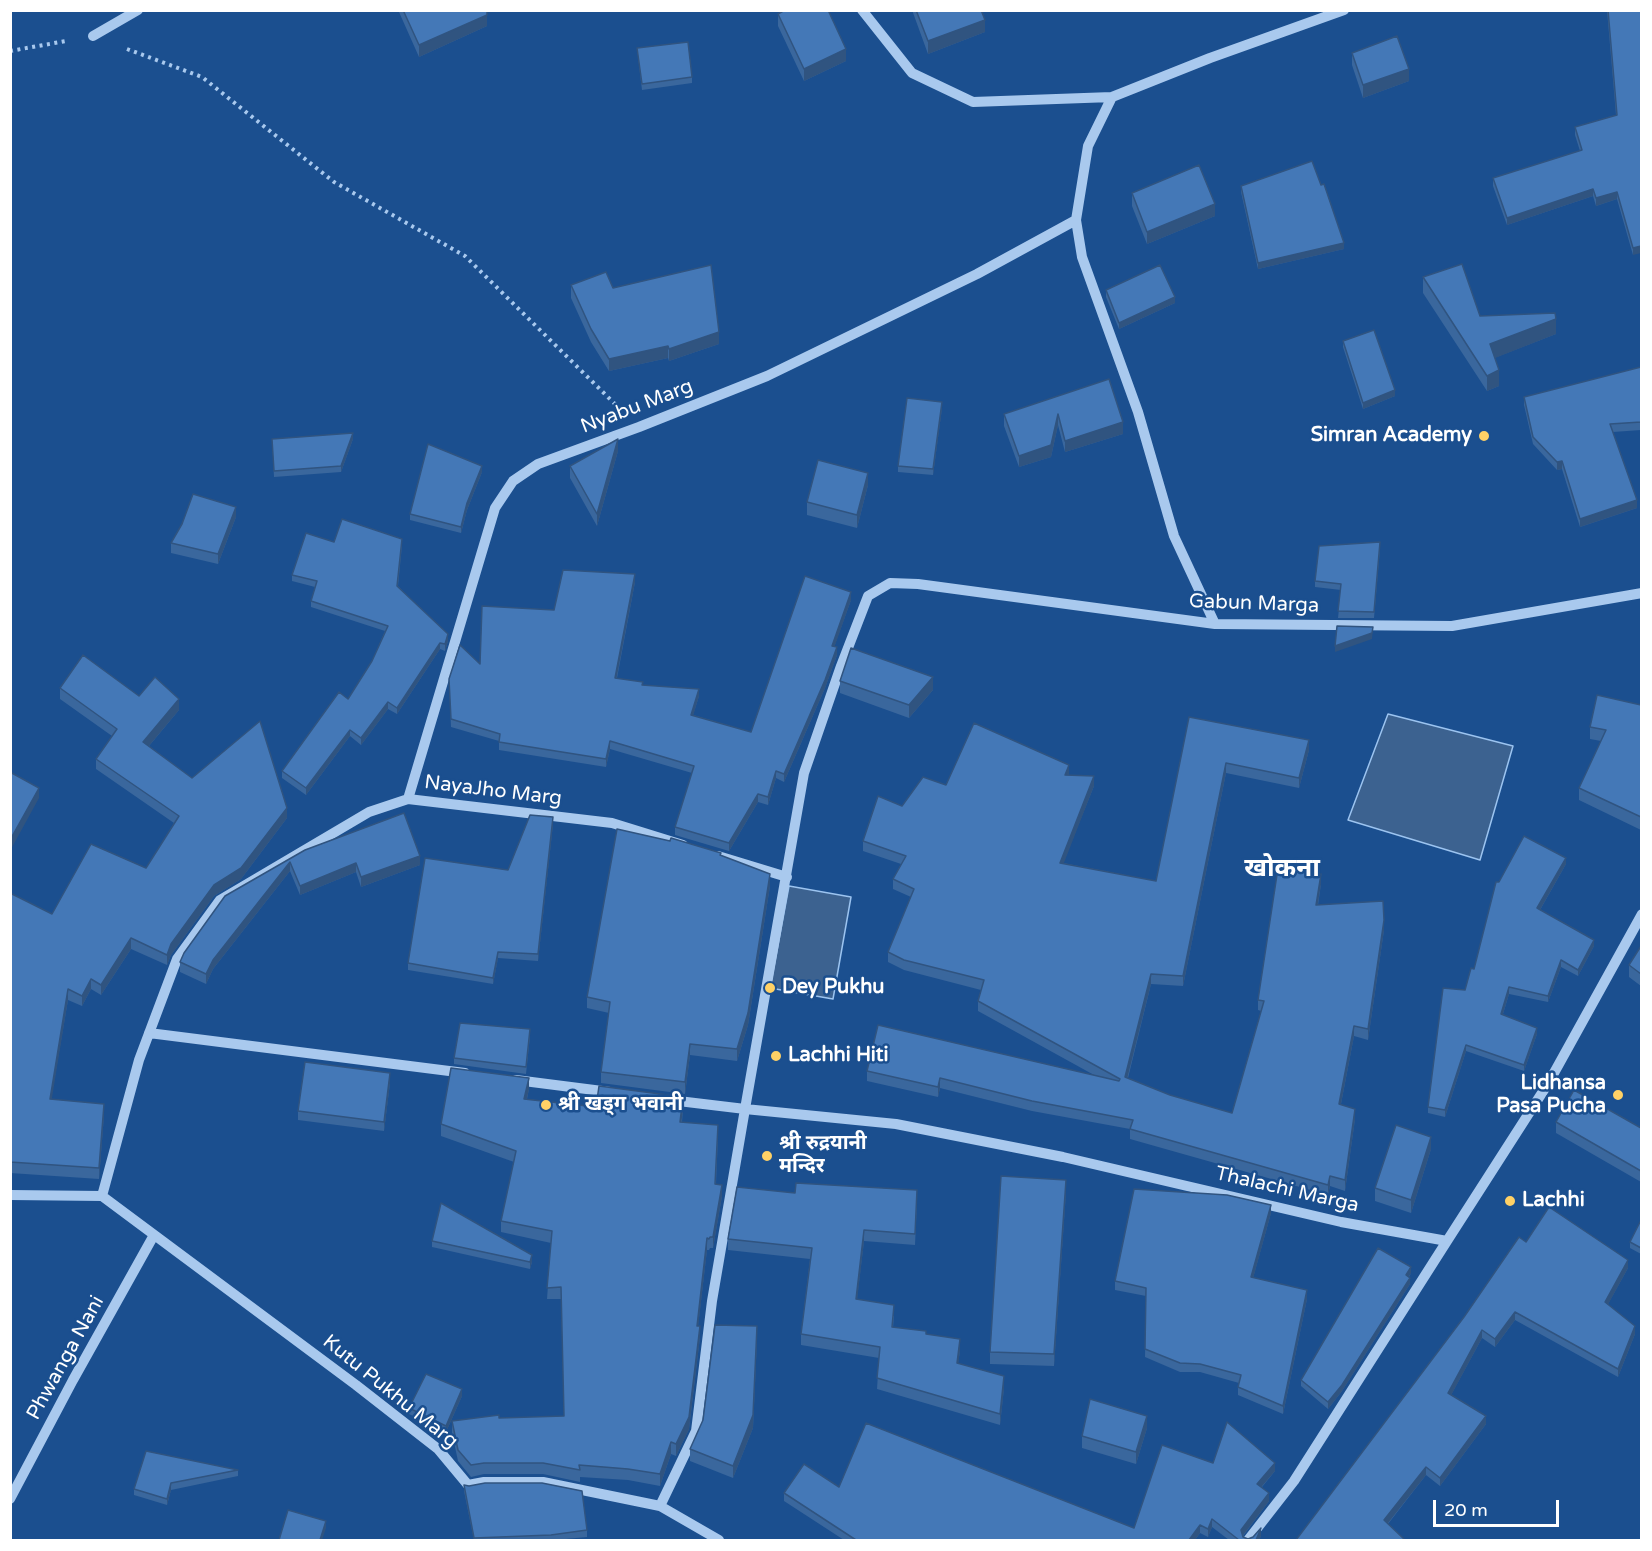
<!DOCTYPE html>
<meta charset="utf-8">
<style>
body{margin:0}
#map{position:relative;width:1652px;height:1551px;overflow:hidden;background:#1b4f8f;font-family:"Varela Round",sans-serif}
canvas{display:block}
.frame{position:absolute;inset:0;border:12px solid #fff;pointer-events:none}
.scale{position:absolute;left:1433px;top:1500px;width:126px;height:27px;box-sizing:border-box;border:3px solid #fff;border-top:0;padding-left:8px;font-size:18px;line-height:21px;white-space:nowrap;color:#fff;-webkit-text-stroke:4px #1b4f8f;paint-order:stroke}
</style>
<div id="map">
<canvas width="1652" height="1551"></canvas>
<div class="frame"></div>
<div class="scale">20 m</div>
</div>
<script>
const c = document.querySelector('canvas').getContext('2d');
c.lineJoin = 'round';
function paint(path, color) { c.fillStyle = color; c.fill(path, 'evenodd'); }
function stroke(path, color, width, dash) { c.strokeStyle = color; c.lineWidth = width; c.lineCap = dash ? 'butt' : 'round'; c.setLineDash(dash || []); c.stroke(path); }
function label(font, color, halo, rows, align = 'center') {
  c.font = font + ' "Varela Round","Noto Sans Devanagari",sans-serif'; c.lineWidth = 5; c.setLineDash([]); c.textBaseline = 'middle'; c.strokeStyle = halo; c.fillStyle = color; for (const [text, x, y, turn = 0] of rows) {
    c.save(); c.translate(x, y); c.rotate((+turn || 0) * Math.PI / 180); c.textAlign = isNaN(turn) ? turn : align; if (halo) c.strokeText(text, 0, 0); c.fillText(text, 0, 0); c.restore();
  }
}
const water = new Path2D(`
 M1388,714l125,32 -33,114 -132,-40z
 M789,886l62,11 -18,102 -63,-11z`);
paint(water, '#3c6290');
stroke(water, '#9cc4f0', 1.5);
stroke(new Path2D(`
 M127,49l75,28 132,105 131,74 153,151
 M10,51l56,-10`), '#a9c9ee', 4, [3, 4.5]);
stroke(new Path2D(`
 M862,10l50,63 61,29 139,-5 98,-39 134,-48
 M93,36l45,-26
 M1112,97l-24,49 -12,74 6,37 56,155 36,124 41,88
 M408,799l87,-291 18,-27 25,-17 101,-37 128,-51 210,-102 99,-54
 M718,856l69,21
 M149,1033l316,40
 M516,1080l94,12
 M670,1100l75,9 151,15 167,33 278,65 106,19 102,-159 93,-168
 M10,1195l92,1 37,-136 38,-101 43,-59 149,-88 39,-13 204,24 71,22
 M102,1196l254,189 82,64 30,36 16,-3h59l117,24 59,34
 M10,1499l63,-119 81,-145
 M660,1506l36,-75 16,-130 33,-192 59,-336 37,-107 27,-70 22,-13 28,1 297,40 237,2 190,-33
 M1248,1540l46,-59 153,-240`), '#a9c9ee', 10);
paint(new Path2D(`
 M399,10h88v16l-68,31 -20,-45z
 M912,10h69l4,22 -57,22z
 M1607,10h34l-8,245 -16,-56 -21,7 -3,-10 -86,29 -14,-39v-8l87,-27 -5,-16v-8l41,-12z
 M778,14l68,47 -42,20 -26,-55z
 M637,48l55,29v6l-50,7z
 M1352,53l57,28 -46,17 -11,-33z
 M1241,186l103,63 -86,20 -17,-77z
 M1132,193l83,23 -68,28 -15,-38z
 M1423,277l57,39 76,18 -62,24 5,28 -12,5 -64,-98z
 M571,285l42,3 106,56 -50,17 -1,-3 -59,13 -18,-29 -20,-44z
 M1106,290l69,13 -56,26 -13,-32z
 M1343,341l52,55 -32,13 -20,-62z
 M1641,367v63l-28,2 24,76 -57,19 -18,-58 -5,1 -24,-26 -9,-39v-8z
 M1109,379l14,55 -58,18 -7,-27 -7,32 -32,10 -15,-41v-12z
 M942,408l-9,67 -35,-3v-6z
 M272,439h81l-12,33 -67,5z
 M618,451l-21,75 -27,-48v-12z
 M482,472l-15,38 -6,23 -51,-13v-6z
 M868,485l-11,43 -50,-13v-13z
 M236,517l-18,47 -47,-11v-10z
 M334,542l68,3 -4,41 50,55 -3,10 -5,-2 -43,65 -9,-5 -27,36 -11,-9 -44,59 -24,-17v-7l66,-72 24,-38 13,-30 -74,-24v-6l4,-14 -23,-6v-6z
 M1380,548l-6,70h-36l3,-28 -26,-3v-6z
 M635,582l-18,96 26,7 56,11 -6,19 58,17 100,-132 -17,47 3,8 -12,33 -41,94 -8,-4 -8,27 -10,-3 -29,49 -54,-16v-8l17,-54 -82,-24 -4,18 -107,-17v-9l-48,-14 -2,-48 31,-15 74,-54z
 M840,681l93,9 -24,28 -69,-25z
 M60,688l79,8 40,14 -30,36 43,32 95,40 -46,61 -27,17 -43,59 -4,10 -36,-16 -30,46 -10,-6 -9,17 -14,-6 -17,99 53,16 -5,64 -89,-6v-280l42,21 94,-46 28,-45 -78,-54v-10l16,-23 -52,-37z
 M1641,705v125l-62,-30v-12l22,-47 -11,-2v-12z
 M1189,717l120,33 -10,38 -73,-15 -43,213 -32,-2 -23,94 42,17 62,18 29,-102 -3,-1v-10l63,-116 -3,21 66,25 -16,110 -14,-4 -13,68 14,15 -10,72 -15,-5 -2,9 -198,-56v-10l-98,-18 -92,-23 -2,9 -71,-16v-10l227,4 -116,-64v-10l3,-11 -77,-20 -16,-8v-10l23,-55 -18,-8v-10l8,-15 -38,-13v-10l39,-35 44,-21 123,-10 25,11 -31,77 93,18z
 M553,824l-15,137 -40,-3 -5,26 -85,-14v-7l100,-93z
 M305,850l115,15 -59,22 -5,-15 -56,23 -10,-24 -77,98 -7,15 -26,-12v-10z
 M721,856l49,30 -22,139 -11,36 -47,-6 -5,39 -84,-11v-11l8,-59 -22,-5v-11z
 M1566,864l-26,46 54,36 -16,30 -17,-9 -13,35 -39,-8 -6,20 34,20 -13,37 -58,-20 -21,66 -17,-4v-6l37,-117 9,-21 25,-87z
 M1641,946v40l-12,-9v-12z
 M530,1036l-4,38 -72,-10v-6z
 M390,1083l-6,48 -86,-11v-9z
 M529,1089l-2,10 69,8 87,2 -1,13 36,14 -2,48 6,12 -9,52h-3l-1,2h-2l-9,76 2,11 -11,92 -13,27 -5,-2 -11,32 -32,-6 -48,-3v5l-37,-8h-59l-13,3 -13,-16 -6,-28v-12l47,-3 65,-2 -3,-117h-14l4,-56 -50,-11v-11l13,-59 -73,-26v-12z
 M1556,1122l85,6v54l-85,-49z
 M1431,1149l-20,64 -36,-12v-13z
 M1066,1192l-12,174 -64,-2v-12z
 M795,1193l122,8 -2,44 -51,-4 -7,58 37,17 -1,12 33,6 34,17 -2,12 46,25 -4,37 -123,-36 2,-31 -78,-13v-11l9,-75 -82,-9v-11z
 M1271,1213l-18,65 54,21 -24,115 -45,-19v-8l1,-4 -39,-11h-20l-35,-15 1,-61 -31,-6v-9z
 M1641,1220v34l-11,-6v-6z
 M432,1241l100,21 -2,7 -98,-22z
 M1526,1242l102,26 -20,36 27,30 -17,43 -103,-57 -20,27 -13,-9 -31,57 35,29 -46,62 -14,-11 -38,49 -92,16z
 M1411,1273l-2,4 1,7 -68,107 -14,18 -27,-23v-6z
 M757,1339l-4,89 -20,50 -43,-17v-12z
 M462,1396l-16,36 -37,-18v-6z
 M1147,1428l-11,36 -54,-16v-12z
 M1213,1463l62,8 -13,16 7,14 -26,35v1l5,2 13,-3 -2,4h-30l-17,-13 -4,10 -8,-4 -5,7h-351l-60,-39v-8l55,-6 295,41z
 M238,1470v6l-67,14 -4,15 -33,-10v-6z
 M464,1485l123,45v7l-32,3h-81l-10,-49z`), '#3a679d');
paint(new Path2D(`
 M487,15v11l-68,31v-12z
 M985,20v12l-57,22v-13z
 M846,49v12l-42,20v-12z
 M1409,69v12l-46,17v-13z
 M1593,189v7l-86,29v-7z
 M1617,192v7l-21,7v-8z
 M1215,204v12l-68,28v-12z
 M1344,243v6l-86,20v-6z
 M1641,246v7l-8,2v-7z
 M1175,297v6l-56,26v-6z
 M1556,319v15l-66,26v-16z
 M719,332v12l-50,17v-12z
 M668,346v12l-59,13v-12z
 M1499,370v16l-12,5v-15z
 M1395,390v6l-32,13v-6z
 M942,402v6l-9,67v-6z
 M1058,414v11l-7,32 -32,10v-11z
 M1123,422v12l-58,18v-11z
 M353,433v6l-12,33v-6z
 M618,439v12l-21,75v-12z
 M1562,461v8l-5,1v-8z
 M482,466v6l-15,38 -6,23v-6l6,-24z
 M868,473v12l-11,43v-13z
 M1637,500v8l-57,19v-8z
 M236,507v10l-18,47v-10z
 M635,574v8l-20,104v-8z
 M851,592v8l-19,54v-8z
 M1373,627l-1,12 -37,13v-6z
 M448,634v7l-3,10v-7z
 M440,643v6l-43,65v-6z
 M837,647v8l-12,33 -41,94v-8z
 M933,677v13l-24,28v-13z
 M699,689v7l-8,27v-8z
 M179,699v11l-36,43v-11z
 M388,702v7l-27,36v-7z
 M350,730v6l-44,59v-7z
 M1309,740v10l-10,38v-10z
 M610,741v8l-4,18v-8z
 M1226,763v10l-43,213v-10z
 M1069,765v10h-4z
 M776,771v7l-8,27v-8z
 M1094,776v10l-34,87v-10z
 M39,788v10l-29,53v-11z
 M758,794v8l-29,49v-8z
 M287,808v10l-46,61 -27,17 -43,59 -4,10v-10l4,-11 43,-59z
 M553,817v7l-15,137v-7z
 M420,856v9l-59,22v-10z
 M1566,858v6l-29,51v-7z
 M290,862v9l-77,98 -7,15v-10l7,-14z
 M356,863v9l-56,23v-9z
 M770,874v12l-22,139 -11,36v-12z
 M1321,874v10l-5,31v-10z
 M1384,920v10l-16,110v-11z
 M131,938v11l-30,46v-10z
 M1594,940v6l-16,30v-6z
 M498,952v6l-5,26v-6z
 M1561,960v7l-13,35v-6z
 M1151,974v10l-26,103v-10z
 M91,979v10l-9,17v-10z
 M1509,987v7l-8,26v-6z
 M68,989v11l-18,110v-11z
 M1354,1026v10l-15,78v-10z
 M1537,1028v6l-13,37v-6z
 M690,1044v11l-5,39v-12z
 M1466,1045v6l-21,66v-7z
 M390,1073v10l-6,48v-9z
 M529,1078v11l-5,22v-12z
 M940,1078v10l-2,9v-10z
 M683,1097v12l-3,24v-11z
 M104,1104v11l-5,64v-11z
 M1355,1109v10l-10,72v-11z
 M1431,1137v12l-20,64v-13z
 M1330,1176v10l-2,9v-10z
 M1066,1180v12l-12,174v-12z
 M722,1185v11l-9,52v-11z
 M1271,1205v8l-20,73v-9z
 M864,1230v11l-8,69v-11z
 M707,1238v12l-10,87v-11z
 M532,1255v7l-2,7v-7z
 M1628,1260v8l-23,42v-8z
 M1411,1267v6l-5,8v-6z
 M1410,1278v6l-68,107 -14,18v-7z
 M1307,1290v9l-24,115v-8z
 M1515,1312v8l-20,27v-8z
 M700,1326v11l-11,92 -13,27v-12z
 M1635,1326v8l-17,43v-8z
 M1482,1330v8l-34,63v-8z
 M757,1339l-4,89 -20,50v-12z
 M960,1339v12l-3,23v-11z
 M1004,1376v12l-4,37v-11z
 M462,1389v7l-16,36v-6z
 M1147,1416v12l-11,36v-12z
 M1486,1416v8l-46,62v-8z
 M671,1442v12l-11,32v-12z
 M1275,1463v8l-18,21v-8z
 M1426,1467v8l-42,53v-8z
 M171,1483v7l-4,15v-6z
 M1269,1493v8l-28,37v-8z
 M1212,1519v8l-4,10v-8z
 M326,1521v7l-4,12h-2z
 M1200,1525v8l-5,7h-6z
 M1261,1528v8l-2,4h-3z`), '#305480');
const building = new Path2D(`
 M403,10h84v5l-68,30z
 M785,10h43l18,39 -42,20 -26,-55z
 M916,10h65l4,10 -57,21z
 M1608,10h33v236l-8,2 -16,-56 -21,6 -3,-9 -86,29 -14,-40 89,-28 -7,-23 42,-12z
 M1397,36l12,33 -46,16 -11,-32z
 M688,42l4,35 -50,7 -5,-36z
 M1312,161l9,24 3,-1 20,59 -86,20 -17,-77z
 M1199,165l16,39 -68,28 -15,-39z
 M1462,264l18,52 75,-3 1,6 -66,25 9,26 -12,6 -64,-99z
 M711,265l8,67 -50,17 -1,-3 -59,13 -18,-30 -20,-44 35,-13 7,16z
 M1160,265l15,32 -56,26 -13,-33z
 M1374,330l21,60 -32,13 -20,-62z
 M1641,367v55l-31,2 27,76 -57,19 -18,-58 -5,1 -24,-25 -9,-40z
 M1109,379l14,43 -58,19 -7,-27 -7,31 -32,11 -15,-42z
 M907,398l35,4 -9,67 -35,-3z
 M353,433l-12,33 -67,5 -2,-32z
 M618,439l-21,75 -27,-48z
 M428,444l54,22 -15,37 -6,24 -51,-13z
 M818,460l50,13 -11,42 -50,-13z
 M193,494l43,13 -18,47 -47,-11 11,-19z
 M342,519l60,20 -5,47 51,48 -3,10 -5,-1 -43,65 -9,-6 -27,36 -11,-8 -44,58 -24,-17 57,-79 9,7 24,-38 16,-35 -77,-25 6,-20 -25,-6 14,-42 28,9z
 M1380,542l-6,70 -36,-1 3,-27 -26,-3 4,-35z
 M563,570l72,4 -20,104 28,4 -1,3 57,4 -8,26 60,17 54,-156 46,16 -19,54 5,1 -12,33 -41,94 -8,-3 -8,26 -10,-3 -29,49 -54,-16 19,-61 -84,-25 -4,18 -107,-17 1,-8 -49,-15 -2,-40 11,-34 20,19 2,-58 72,4z
 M1337,626l36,1 -1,6 -37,13z
 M851,648l82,29 -24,28 -69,-24z
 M83,655l56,41 16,-19 24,22 -36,43 49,36 68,-57 27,87 -46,60 -27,17 -43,59 -4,11 -36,-17 -30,47 -10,-6 -9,17 -14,-7 -18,110 54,5 -5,64 -89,-6v-269l42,21 39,-70 55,24 33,-52 -83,-57 21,-30 -57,-41z
 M1597,695l44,10v112l-62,-29 27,-58 -16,-3z
 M1189,717l120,23 -10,38 -73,-15 -43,213 -32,-2 -26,103 45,18 62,18 32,-112 -6,-1 20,-132 43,6 -5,31 67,-4 1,19 -16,109 -14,-3 -15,78 16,5 -10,71 -15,-4 -2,9 -198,-56 3,-9 -101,-19 -92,-23 -2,9 -71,-16 11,-46 241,56 1,-2 -142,-78 6,-21 -80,-20 -16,-8 26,-63 -21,-10 13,-23 -43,-15 15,-45 24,10 21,-29 23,8 28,-62 95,42 -4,10 29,1 -34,87 96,18z
 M10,772l29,16 -29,52z
 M404,813l16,43 -59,21 -5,-14 -56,23 -10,-24 -77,98 -7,14 -26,-12 4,-9 41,-57 80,-46z
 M530,815l23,2 -15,137 -40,-2 -5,26 -85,-15 17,-105 83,12z
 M617,829l53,12 1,-3 50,15 -1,2 50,19 -22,139 -11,36 -47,-5 -5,38 -84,-10 9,-70 -23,-5z
 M1524,836l42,22 -29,50 57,32 -16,30 -17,-10 -13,36 -39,-9 -8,27 36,14 -13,37 -58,-20 -21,65 -17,-3 15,-119 22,2 6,-22 3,1 22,-87h3z
 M1641,946v28l-12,-9z
 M460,1023l70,6 -4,38 -72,-9z
 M305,1062l85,11 -6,49 -86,-11z
 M451,1068l78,10 -5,21 72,8 3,-21 84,11 -3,25 38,3 -3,59 7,1 -9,52h-3l-1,2 -2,-1 -10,88h3l-11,91 -13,27 -5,-2 -11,32 -32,-5 -49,-4 1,5 -37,-7h-59l-13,2 -13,-15 -6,-29 47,-6v3l65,-2 -3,-129 -14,1 5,-57 -51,-10 15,-70 -75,-27z
 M1574,1090l67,38v43l-85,-49z
 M1396,1125l35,12 -20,63 -36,-12z
 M1001,1176l65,4 -12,174 -64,-2z
 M796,1183l121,7 -2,44 -51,-4 -8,69 38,6 -2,22 34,4v3l34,5 -3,24 47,13 -4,38 -123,-36 3,-31 -79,-13 11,-86 -84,-9 9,-52 58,6z
 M1134,1189l93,6 44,10 -20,72 56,13 -24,116 -45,-19 3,-12 -41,-11 -20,-1 -35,-14 1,-61 -31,-7z
 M441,1203l91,52 -2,7 -98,-21z
 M1549,1207l79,53 -23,42 30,24 -17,43 -103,-57 -20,27 -13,-9 -34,63 38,23 -46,62 -14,-11 -42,53 21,20h-109l168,-223 55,-80 7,5z
 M1641,1220v28l-11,-6z
 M1378,1248l33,19 -5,8 4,3 -68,107 -14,17 -27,-22z
 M715,1325l42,1 -4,89 -20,51 -43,-17 13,-29z
 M426,1374l36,15 -16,37 -37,-18z
 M1090,1399l57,17 -11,36 -54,-16z
 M1227,1422l48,41 -18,21 12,9 -28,37 2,7 5,2 5,-2 8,-9 -5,12h-17l-27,-21 -4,10 -8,-4 -11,15h-333l-72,-47 20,-29 35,23 27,-64 268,105 28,-83 51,18z
 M146,1451l92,19 -67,13 -4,16 -33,-10z
 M485,1483h57l40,8 5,39 -36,5 -77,3 -10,-53 5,1z
 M288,1510l38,11 -6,19h-41z`);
paint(building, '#4478b7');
stroke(building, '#305480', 1.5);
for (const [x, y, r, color] of [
 [1484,436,6,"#ffd166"],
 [770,988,6,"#ffd166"],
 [776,1056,6,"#ffd166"],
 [1618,1095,6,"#ffd166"],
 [546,1105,6,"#ffd166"],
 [767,1156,6,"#ffd166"],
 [1510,1201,6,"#ffd166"]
]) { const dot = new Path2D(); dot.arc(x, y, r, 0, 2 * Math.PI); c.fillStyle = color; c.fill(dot); stroke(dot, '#1b4f8f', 2); }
label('20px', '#fff', '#1b4f8f', [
 ["Nyabu Marg",637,407,-21],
 ["Gabun Marga",1254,604,2],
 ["NayaJho Marg",493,791,7],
 ["Thalachi Marga",1287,1190,13],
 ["Phwanga Nani",66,1358,-61],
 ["Kutu Pukhu Marg",390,1392,39]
]);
label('bold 20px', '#fff', '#1b4f8f', [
 ["Simran Academy",1472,436,"right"],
 ["Dey Pukhu",782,988],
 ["Lachhi Hiti",788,1056],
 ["Lidhansa",1606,1084,"right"],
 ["Pasa Pucha",1606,1107,"right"],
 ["श्री खड्ग भवानी",558,1105],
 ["श्री रुद्रयानी",779,1144],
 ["मन्दिर",779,1167],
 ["Lachhi",1522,1201]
], 'left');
label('bold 26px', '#fff', '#1b4f8f', [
 ["खोकना",1282,869]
]);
</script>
